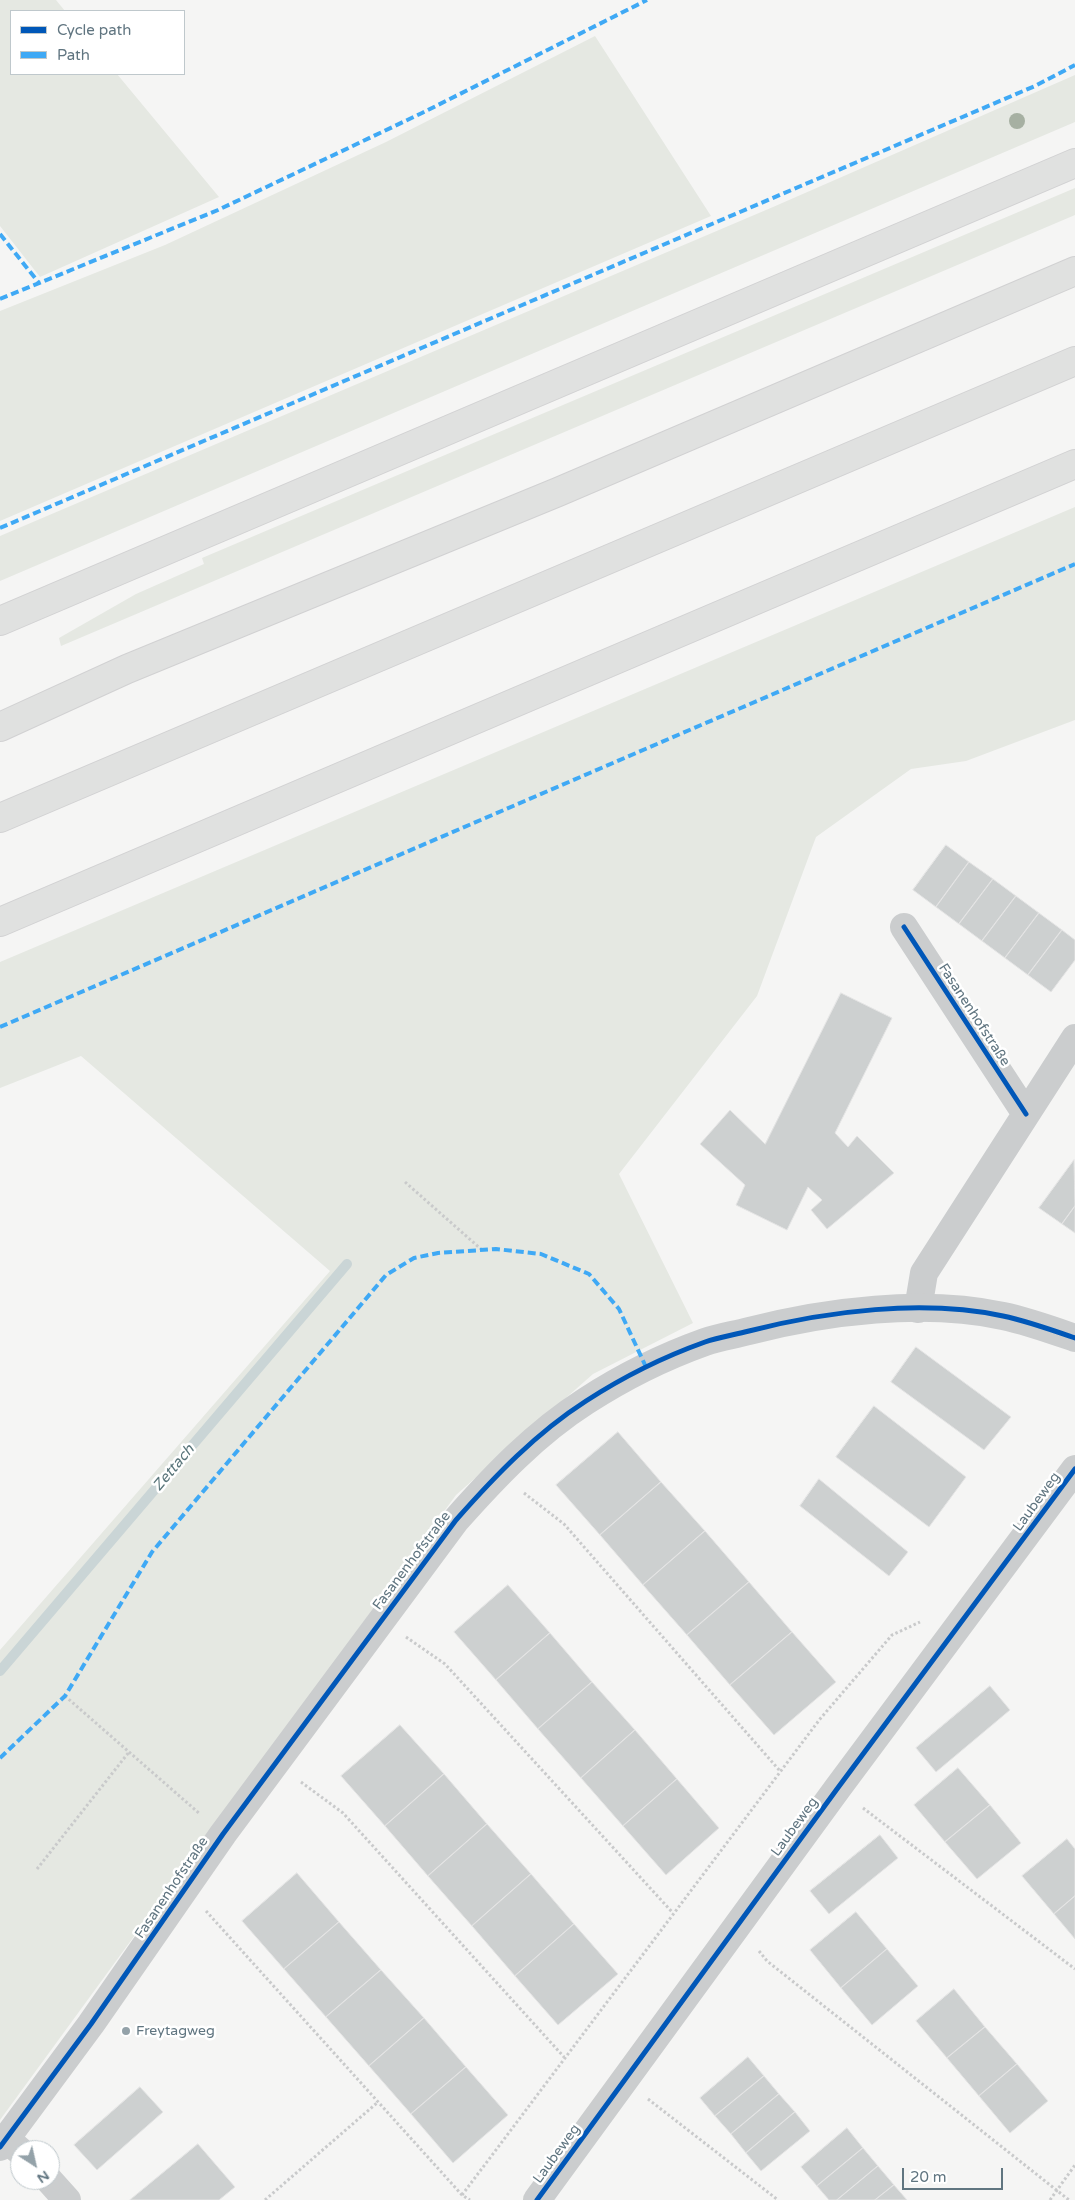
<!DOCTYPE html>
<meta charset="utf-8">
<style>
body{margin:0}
#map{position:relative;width:1075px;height:2200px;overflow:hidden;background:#f5f5f4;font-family:"Varela Round",sans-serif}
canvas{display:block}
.legend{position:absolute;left:10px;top:10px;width:175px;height:65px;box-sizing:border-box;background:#fff;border:1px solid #bfc8cc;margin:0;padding:6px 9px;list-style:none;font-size:15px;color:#607580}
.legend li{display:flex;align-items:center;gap:10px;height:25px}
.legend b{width:25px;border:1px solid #bfc8cc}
.north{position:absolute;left:10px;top:2140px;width:50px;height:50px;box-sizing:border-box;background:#fff;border:1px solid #bfc8cc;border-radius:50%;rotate:145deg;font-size:14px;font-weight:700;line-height:20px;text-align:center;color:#607580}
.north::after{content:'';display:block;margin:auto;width:18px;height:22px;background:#94a2a9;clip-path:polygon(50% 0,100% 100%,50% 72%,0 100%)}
.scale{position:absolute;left:902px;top:2168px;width:101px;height:22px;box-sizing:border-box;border:2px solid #607580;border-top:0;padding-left:6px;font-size:15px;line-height:18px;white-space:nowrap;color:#607580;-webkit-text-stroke:4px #fff;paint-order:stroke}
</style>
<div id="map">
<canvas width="1075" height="2200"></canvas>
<ul class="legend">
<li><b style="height:6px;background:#0057b8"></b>Cycle path</li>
<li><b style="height:6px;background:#3fa9f5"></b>Path</li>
</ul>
<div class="north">N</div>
<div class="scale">20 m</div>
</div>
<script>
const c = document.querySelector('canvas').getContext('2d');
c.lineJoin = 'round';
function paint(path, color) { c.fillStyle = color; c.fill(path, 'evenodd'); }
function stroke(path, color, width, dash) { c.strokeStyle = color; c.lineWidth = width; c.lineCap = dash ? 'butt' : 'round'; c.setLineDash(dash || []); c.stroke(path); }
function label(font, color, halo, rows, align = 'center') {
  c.font = font + ' "Varela Round",sans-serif'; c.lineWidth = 5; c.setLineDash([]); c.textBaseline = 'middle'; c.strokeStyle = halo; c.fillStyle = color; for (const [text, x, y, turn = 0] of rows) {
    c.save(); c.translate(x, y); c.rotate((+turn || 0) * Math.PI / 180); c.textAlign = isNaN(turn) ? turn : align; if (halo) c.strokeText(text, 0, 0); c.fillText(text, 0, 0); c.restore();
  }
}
paint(new Path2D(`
 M0,0h56l9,11h-54v63h106l102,123 -179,80 -40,-51z
 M595,36l116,180 -711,305v-210l165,-66 221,-103z
 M1075,75v47l-1075,459v-45l773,-329z
 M1075,188v27l-1014,431 -2,-8 77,-44 68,-30 -2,-6z
 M1075,507v213l-109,41 -55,8 -95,68 -59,159 -138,178 74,149 -100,51 -137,121 -456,625v-470l330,-379 -249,-215 -81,32v-126z`), '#e5e8e2');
stroke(new Path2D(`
 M0,1671l347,-407`), '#cad5d6', 10);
const building = new Path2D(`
 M946,845l23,17 -33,45 -23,-17z
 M969,862l24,17 -34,45 -23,-17z
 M993,879l23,17 -34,45 -23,-17z
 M1016,896l23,17 -34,45 -23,-17z
 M1039,913l23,17 -34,45 -23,-17z
 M1062,930l13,10v20l-24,32 -23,-17z
 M841,993l51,25 -57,115 13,14 9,-11 37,37 -67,56 -16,-19 11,-10 -14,-13 -21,43 -51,-25 9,-20 -45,-41 30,-34 35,34z
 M1074,1160l1,46 -13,18 -23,-16z
 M1075,1206v27l-13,-9z
 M916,1347l95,70 -27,33 -93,-68z
 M874,1406l92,71 -37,50 -93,-70z
 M618,1432l43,50 -61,53 -44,-50z
 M819,1479l89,73 -19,24 -89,-70z
 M661,1482l44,49 -62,54 -43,-50z
 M705,1531l44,51 -62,53 -44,-50z
 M749,1582l43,50 -62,53 -43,-50z
 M508,1585l42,48 -54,47 -42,-48z
 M792,1632l44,50 -62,53 -44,-50z
 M550,1633l42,49 -54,47 -42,-49z
 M592,1682l43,48 -54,48 -43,-49z
 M990,1686l20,24 -74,62 -20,-24z
 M400,1725l44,49 -59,52 -44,-50z
 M635,1730l42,49 -54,47 -42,-48z
 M958,1768l32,37 -45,37 -31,-37z
 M444,1774l43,50 -59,52 -43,-50z
 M677,1779l42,49 -53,47 -43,-49z
 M990,1805l31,38 -44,36 -32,-37z
 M487,1824l44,50 -59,52 -44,-50z
 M880,1835l18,23 -69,56 -19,-23z
 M1067,1839l8,10v47l-21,18 -32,-38z
 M297,1873l42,49 -55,47 -42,-48z
 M531,1874l43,50 -59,52 -43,-50z
 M1075,1896v43l-21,-25z
 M856,1912l31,37 -46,39 -31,-38z
 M339,1922l42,48 -55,47 -42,-48z
 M574,1924l44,50 -60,51 -43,-49z
 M887,1949l31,37 -46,39 -31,-37z
 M381,1970l43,48 -55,48 -43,-49z
 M954,1989l31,38 -38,31 -31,-37z
 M424,2018l42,49 -55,47 -42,-48z
 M985,2027l32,37 -38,32 -32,-38z
 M748,2057l16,19 -49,40 -15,-18z
 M1017,2064l31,37 -38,32 -31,-37z
 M466,2067l42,48 -55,48 -42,-49z
 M764,2076l15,18 -48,40 -16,-18z
 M140,2087l23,25 -66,58 -23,-25z
 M779,2094l16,18 -49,41 -15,-19z
 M795,2112l15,19 -49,40 -15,-18z
 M847,2128l16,20 -46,38 -16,-19z
 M198,2144l37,43 -16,13h-89z
 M863,2148l15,18 -41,34h-8l-12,-14z
 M878,2166l16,19 -19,15h-38z
 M894,2185l13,15h-32z`);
paint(building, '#cdd0d0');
stroke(building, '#e4e4e4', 1);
const motorway = new Path2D(`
 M0,621l1075,-458
 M0,727l127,-58 431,-177 517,-221
 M0,818l1075,-457
 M0,922l1075,-458`);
stroke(motorway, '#d1d1d2', 30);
stroke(new Path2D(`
 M405,1182l77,68
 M524,1493l40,31 216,247
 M406,1637l39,27 228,249
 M65,1696l135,118
 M301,1782l42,31 221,244
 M863,1808l212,161
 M37,1869l92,-117
 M206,1911l256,284 8,5
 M759,1951l8,10 302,239
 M648,2099l130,101
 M462,2195l358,-476 72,-84 28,-13
 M265,2200l113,-98
 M1050,2200l25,-35`), '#c9cacb', 3, [2.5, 2.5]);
stroke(new Path2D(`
 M904,927l122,187
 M918,1309l6,-36 151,-235
 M6,2139l14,12
 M49,2180l18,20
 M537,2200l300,-411 238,-320`), '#cbcdce', 28);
stroke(new Path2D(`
 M0,2147l91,-123 132,-190 233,-314c39,-44 80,-87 130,-119 37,-24 77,-44 119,-59 14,-5 29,-7 44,-11 78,-20 174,-32 254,-15 24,5 49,14 72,22`), '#cbcdce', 28);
stroke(motorway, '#e0e1e0', 28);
stroke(new Path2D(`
 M0,234l39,49
 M0,299l218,-89 204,-97 225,-113
 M0,528l1035,-442 40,-21
 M0,1027l1075,-463
 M0,1758l65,-62 87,-144 234,-277 28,-17 24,-5 58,-4 45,5 48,20 30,35 27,58`), '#3fa9f5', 4, [8, 4]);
stroke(new Path2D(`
 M904,927l122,187
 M0,2147l91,-123 132,-190 233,-314c39,-44 80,-87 130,-119 37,-24 77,-44 119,-59 14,-5 29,-7 44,-11 78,-20 174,-32 254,-15 24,5 49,14 72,22
 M537,2200l300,-411 238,-320`), '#0057b8', 5);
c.fillStyle = '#a6b0a2';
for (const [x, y] of [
 [1017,121]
]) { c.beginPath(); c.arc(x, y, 8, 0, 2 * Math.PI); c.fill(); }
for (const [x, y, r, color] of [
 [126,2031,5,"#94a2a9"]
]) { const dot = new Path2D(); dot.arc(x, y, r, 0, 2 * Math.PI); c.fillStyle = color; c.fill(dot); stroke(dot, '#fff', 2); }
label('14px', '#607580', '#fff', [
 ["Fasanenhofstraße",974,1015,57],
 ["Laubeweg",1037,1502,-54],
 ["Fasanenhofstraße",412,1561,-53],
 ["Laubeweg",795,1827,-54],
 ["Fasanenhofstraße",172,1888,-56],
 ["Laubeweg",557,2154,-54]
]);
label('14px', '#607580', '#fff', [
 ["Freytagweg",136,2031]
], 'left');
label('italic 15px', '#5a767b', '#fff', [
 ["Zettach",174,1468,-50]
]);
</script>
